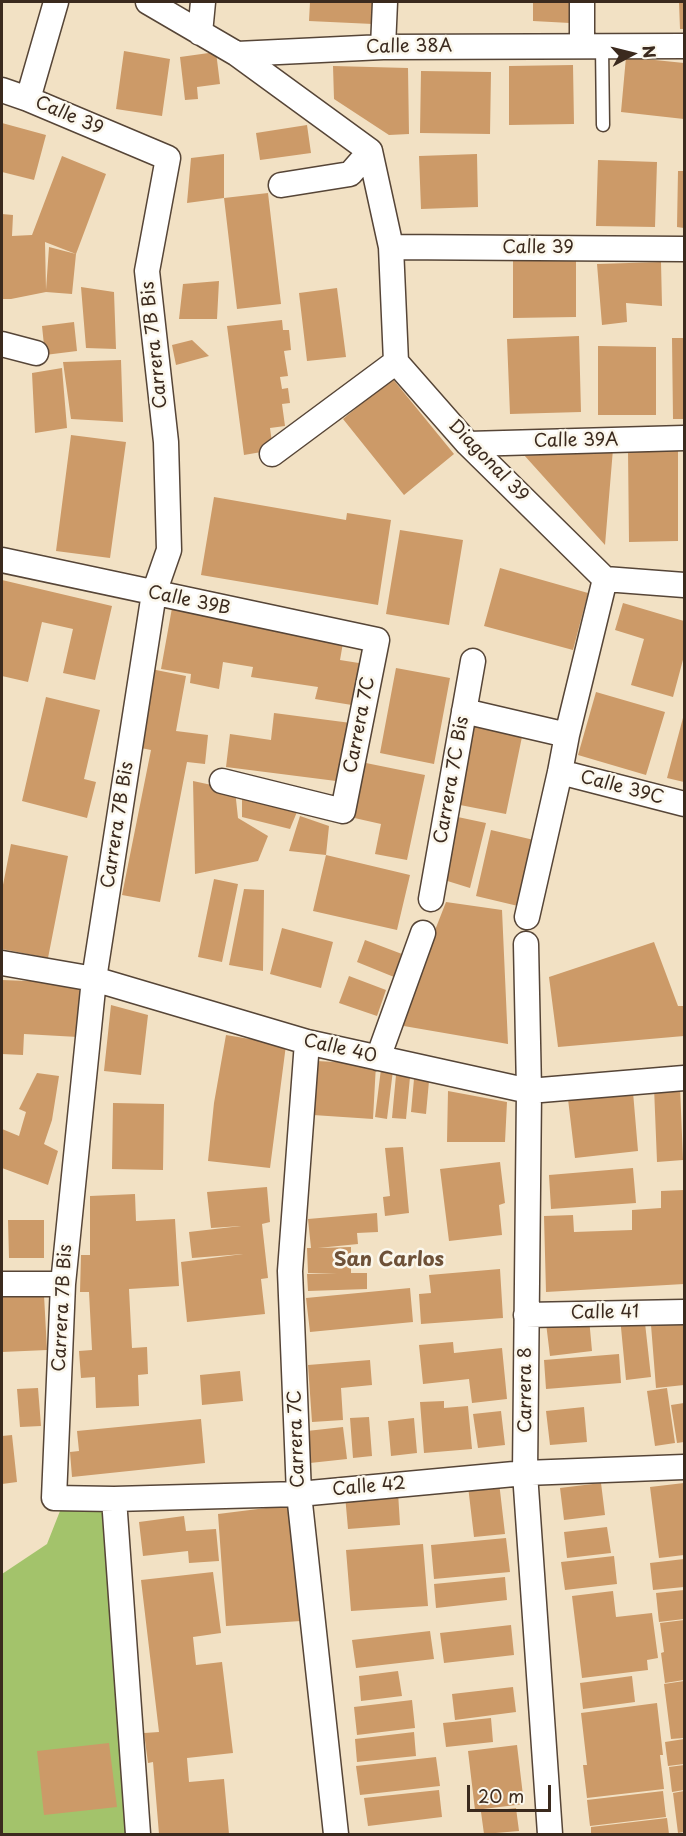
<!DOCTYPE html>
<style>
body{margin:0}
#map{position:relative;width:686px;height:1836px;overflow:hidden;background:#f2e1c4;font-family:"Playpen Sans",sans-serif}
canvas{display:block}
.frame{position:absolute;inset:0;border:3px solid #3b2a1e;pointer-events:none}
.north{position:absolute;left:602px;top:24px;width:60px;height:60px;-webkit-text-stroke:4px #fbf7ec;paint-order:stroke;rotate:83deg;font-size:16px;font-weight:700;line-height:24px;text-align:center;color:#3b2a1e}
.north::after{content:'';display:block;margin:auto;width:21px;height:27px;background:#3b2a1e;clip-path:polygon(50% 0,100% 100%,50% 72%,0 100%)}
.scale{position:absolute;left:467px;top:1785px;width:84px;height:27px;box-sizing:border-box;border:3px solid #3b2a1e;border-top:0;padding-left:8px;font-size:18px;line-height:21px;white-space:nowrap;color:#3b2a1e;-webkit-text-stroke:4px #fbf7ec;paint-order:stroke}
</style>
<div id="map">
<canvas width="686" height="1836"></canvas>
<div class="frame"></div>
<div class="north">N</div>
<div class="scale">20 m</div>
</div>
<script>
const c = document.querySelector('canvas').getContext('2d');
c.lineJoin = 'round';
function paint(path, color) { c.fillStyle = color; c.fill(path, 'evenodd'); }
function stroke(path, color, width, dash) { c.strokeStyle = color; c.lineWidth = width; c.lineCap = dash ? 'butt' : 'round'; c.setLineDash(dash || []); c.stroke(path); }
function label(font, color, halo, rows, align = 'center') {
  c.font = font + ' "Playpen Sans",sans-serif'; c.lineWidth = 5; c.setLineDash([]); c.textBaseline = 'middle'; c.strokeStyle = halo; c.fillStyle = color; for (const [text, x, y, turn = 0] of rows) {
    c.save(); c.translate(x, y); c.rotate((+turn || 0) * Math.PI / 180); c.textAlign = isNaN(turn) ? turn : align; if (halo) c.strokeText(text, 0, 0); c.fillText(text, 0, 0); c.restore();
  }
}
paint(new Path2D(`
 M60,1511h44l26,323h-128v-260l45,-30z`), '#a3c36b');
paint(new Path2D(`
 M310,2h64l-1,22 -64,-3z
 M533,2h36l1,21 -37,-2z
 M679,2h5v27h-4z
 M124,51l46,8 -8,57 -46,-7z
 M216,52l4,32 -23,3 1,12 -13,1 -5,-43z
 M626,57l58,6v56l-63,-7z
 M573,65l1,59 -65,1v-59z
 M333,66l75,2 1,66 -20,1 -55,-36z
 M421,71l70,1 -1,62 -70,-1z
 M2,123l44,12 -12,45 -32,-8z
 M307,125l4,28 -51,7 -4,-27z
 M224,154v44l-37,5 4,-45z
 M477,154l1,53 -57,2 -2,-53z
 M62,156l44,18 -30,80 -4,40 -26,-2 -35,7h-9v-85l11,1 -1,21 20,-1zM45,242l31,12 -27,-7 -3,43z
 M598,160l59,2 -2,65 -59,-1z
 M678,171h6v57l-7,-1z
 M268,193l13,111 -44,5 -13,-111z
 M576,255v62l-63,1v-62z
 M661,262l1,44 -36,-3 1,19 -25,3 -5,-61z
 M219,281l-2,38h-38l4,-35z
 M81,287l33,5 2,57 -30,-1z
 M337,288l9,69 -39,4 -8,-68z
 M282,320l1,10h6l2,20 -7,1 4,25 -8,1 2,12 6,-1 2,15 -8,1 3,22 -15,2 3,22 -29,5 -17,-129z
 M74,322l3,29 -32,4 -3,-29z
 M579,336l2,76 -71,2 -3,-75z
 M672,338h12v81h-11z
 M192,340l17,16 -33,9 -4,-20z
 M598,346l58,1v68h-58z
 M121,360l2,62 -52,-3 -8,-57z
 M62,368l5,60 -32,5 -3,-60z
 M392,378l62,76 -50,41 -61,-76z
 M71,435l55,7 -16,116 -54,-7z
 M515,445l98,4 -8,96z
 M628,450h50v91l-49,1z
 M214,497l132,23 1,-7 44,7 -13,85 -177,-30z
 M400,530l63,10 -14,85 -63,-11z
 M500,568l88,25 -15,57 -89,-24z
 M2,580l110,26 -17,74 -32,-7 10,-44 -31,-7 -14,60 -26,-6z
 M623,603l61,18v35l-11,41 -42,-12 13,-46 -29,-9z
 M172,608l172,29 -4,23 25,4 -7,42 -43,-7 3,-12 -67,-10 2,-10 -30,-5 -4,27 -29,-6 1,-9 -30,-5z
 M146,668l40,8 -10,55 32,4 -3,29 -18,-2 -27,140 -38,-7 29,-145 -20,-4z
 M396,668l54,10 -16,86 -54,-11z
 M596,692l69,20 -19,63 -68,-20z
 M46,697l54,13 -16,69 12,3 -9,36 -65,-17z
 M274,713l77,10 -7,59 -118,-15 4,-33 41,6z
 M684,714v68l-17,-4z
 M471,722l52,10 -17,82 -51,-10z
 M361,762l64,13 -18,85 -32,-6 6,-30 -31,-7z
 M193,781l42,9 3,28 30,18 -10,25 -63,13z
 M242,795l57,12 -9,22 -48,-12z
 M300,816l29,10 -3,29 84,20 -13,55 -84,-19 13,-56 -37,-4z
 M453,816l33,7 -16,65 -29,-9z
 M491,830l43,10 -16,66 -42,-10z
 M11,844l57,12 -20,102 -46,-9v-59z
 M214,879l24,5 -16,78 -24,-5z
 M244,889l20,1 -1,81 -34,-6z
 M446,902l56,8 6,134 -110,-19z
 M282,928l51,14 -12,46 -51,-14z
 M365,940l37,14 -8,23 -37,-15z
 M654,942l24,64h6v30l-126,11 -9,-70z
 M27,976l54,2 -3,59 -54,-3 -1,21 -21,-1v-74l25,1z
 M349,976l37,14 -9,26 -38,-13z
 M111,1005l37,10 -7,60 -37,-4z
 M226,1035l60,10 -16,123 -62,-7 6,-58z
 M316,1061l60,3 -3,55 -60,-4z
 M381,1069l12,1 -6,49 -12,-2z
 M37,1073l22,3 -7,44 -8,24 14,7 -10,34 -46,-17v-39l17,7 7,-24 -7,-3z
 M396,1075l14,2 -4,42 -14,-1z
 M414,1079l15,2 -3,33 -15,-2z
 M680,1086l3,74 -26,2 -3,-75z
 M448,1091l59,11 -2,40h-58z
 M633,1092l5,59 -63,7 -7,-59z
 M113,1103l51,1 -1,66 -51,-1z
 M403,1147l6,66 -24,3 -2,-19 7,-1 -5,-48z
 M500,1162l5,41 -6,2 3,30 -53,6 -9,-72z
 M633,1168l3,35 -85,6 -2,-34z
 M267,1187l3,35 -8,2 6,54 -7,1 4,35 -78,8 -6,-60 62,-8 -51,4 -3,-26 52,-6 -30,2 -4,-36z
 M684,1190v94l-138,8 -2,-76 29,-1 1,17 58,-2v-20l29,-2v-17z
 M135,1194l1,27 39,-2 4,67 -50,3 3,59 15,-1 1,27 -10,1 1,31 -43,2 -1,-31 -14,1 -2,-27 13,-1 -3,-58h-9l1,-37h9v-59z
 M377,1213l1,19 -21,1 1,11 -40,4 33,-1v26h16v16l-59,2 -1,-17 30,-1h-29l-1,-25h4l-3,-29z
 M8,1220h36v38h-35z
 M500,1269l3,49 -82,6 -2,-30 12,-1 -2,-18z
 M410,1288l3,34 -103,10 -4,-34z
 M44,1295l3,55 -45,2v-55z
 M644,1314l7,63 -25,3 -6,-63z
 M589,1318l3,33 -42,5 -4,-33z
 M684,1322v63l-28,3 -5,-63z
 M453,1342l1,11 48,-5 5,51 -35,4 -3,-24 -46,5 -4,-39z
 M619,1354l2,29 -75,6 -2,-29z
 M370,1360l2,25 -31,3 2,32 -31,2 -4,-57z
 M240,1371l3,30 -41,4 -2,-30z
 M38,1388l3,38 -21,1 -3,-38z
 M667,1388l8,55 -20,3 -8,-55z
 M444,1401v7l24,-2 4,43 -48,4 -4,-51z
 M684,1403v39l-7,1 -6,-38z
 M584,1407l3,35 -37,3 -4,-34z
 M501,1411l4,34 -27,3 -5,-34z
 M369,1417l3,39 -19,2 -3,-40z
 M414,1418l3,35 -26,3 -3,-35z
 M201,1419l4,44 -133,14 -2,-25 9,-1 -2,-20z
 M343,1427l4,32 -37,4 -3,-32z
 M12,1435l5,47 -15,2v-48z
 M499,1482l6,52 -31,3 -6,-51z
 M601,1483l4,32 -41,5 -4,-32z
 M684,1483v72l-25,3 -9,-71z
 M398,1492l2,33 -52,4 -3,-34z
 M290,1505l11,116 -75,5 -8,-112z
 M184,1516l2,15 30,-2 3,32 -30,2 -1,-12 -45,5 -4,-34z
 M607,1527l4,26 -44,5 -3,-26z
 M506,1538l4,34 -76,7 -3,-34z
 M423,1544l5,62 -77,5 -5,-61z
 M614,1556l3,28 -52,6 -4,-28z
 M684,1559v28l-31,3 -3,-27z
 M213,1572l8,61 -28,4 3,28 26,-3 11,91 -46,5 2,24 35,-3 5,55h-70l-6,-72 -5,1 -4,-30 15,-1 -18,-152z
 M505,1577l2,23 -71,8 -2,-24z
 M684,1590v29l-25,3 -3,-29z
 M613,1591l3,26 36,-4 6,45 -11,2 1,10 -66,8 -10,-82z
 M684,1620v60l-19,3 -4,-30 3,-1 -4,-29z
 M511,1625l3,30 -70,8 -4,-30z
 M430,1631l4,28 -78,9 -4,-28z
 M398,1671l4,25 -41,5 -2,-25z
 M632,1676l3,26 -52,7 -3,-26z
 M684,1681v57l-13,1 -7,-55z
 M513,1687l3,25 -61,8 -3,-26z
 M412,1700l3,28 -58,7 -3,-28z
 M657,1703l6,52h-3l4,34 -77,9 -4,-33h4l-6,-52z
 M491,1718l2,24 -47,5 -3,-24z
 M414,1732l2,24 -59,6 -2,-23z
 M684,1739v25l-16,2 -3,-24z
 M109,1743l8,64 -73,8 -7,-64z
 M517,1745l7,59 -49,6 -7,-59z
 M436,1757l4,29 -80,9 -4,-29z
 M684,1765v25l-12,2 -3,-25z
 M439,1790l3,27 -74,9 -4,-28z
 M663,1791l3,26 -76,9 -3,-26z
 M684,1791v41l-6,1 -5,-40z
 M516,1808l3,23 -35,3 -3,-22z
 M667,1818l2,16h-78v-7z`), '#cc9a68');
const service = new Path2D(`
 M602,46l1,79`);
const minor = new Path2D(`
 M148,2l89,52 146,-7 301,-1
 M582,2v44
 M200,33l3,-31
 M383,47l2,-45
 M237,54l133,97 21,96 5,115 72,82 137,135
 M2,90l26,9 140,59 -21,113 19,171 3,108 -15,43 -60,386 -31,305 -9,214 60,1 185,-5 226,-21 159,-6
 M28,99l28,-97
 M281,185l69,-11 20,-23
 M391,247l293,2
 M2,344l34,9
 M468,444l216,-6
 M272,454l124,-92
 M2,560l375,80 -34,171 -121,-30
 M605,579l79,6
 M464,711l103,24
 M560,772l124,32
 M431,899l42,-238
 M527,917l33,-145 7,-37 38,-156
 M526,944l3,147 -4,382 25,361
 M2,963l92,16 213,63 222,49 155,-13
 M307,1042l-17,229 9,223 37,340
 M378,1058l45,-125
 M2,1284h61
 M526,1315l158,-3
 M114,1499l24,335`);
stroke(service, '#564537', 15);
stroke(minor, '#564537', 27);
stroke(service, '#fff', 12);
stroke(minor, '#fff', 24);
label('18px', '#3b2a1e', '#fbf7ec', [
 ["Calle 38A",409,47,-1],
 ["Calle 39",69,116,23],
 ["Calle 39",538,248],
 ["Carrera 7B Bis",155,345,-96],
 ["Calle 39A",576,441,-1],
 ["Diagonal 39",488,461,46],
 ["Calle 39B",189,601,12],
 ["Carrera 7C",360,725,-79],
 ["Carrera 7C Bis",452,780,-80],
 ["Calle 39C",622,788,15],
 ["Carrera 7B Bis",118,825,-81],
 ["Calle 40",340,1049,13],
 ["Carrera 7B Bis",63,1308,-87],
 ["Calle 41",605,1313,-1],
 ["Carrera 8",526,1390,-90],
 ["Carrera 7C",297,1439,-92],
 ["Calle 42",369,1487,-5]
]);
label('bold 20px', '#6e5138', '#fbf7ec', [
 ["San Carlos",389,1260]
]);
</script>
